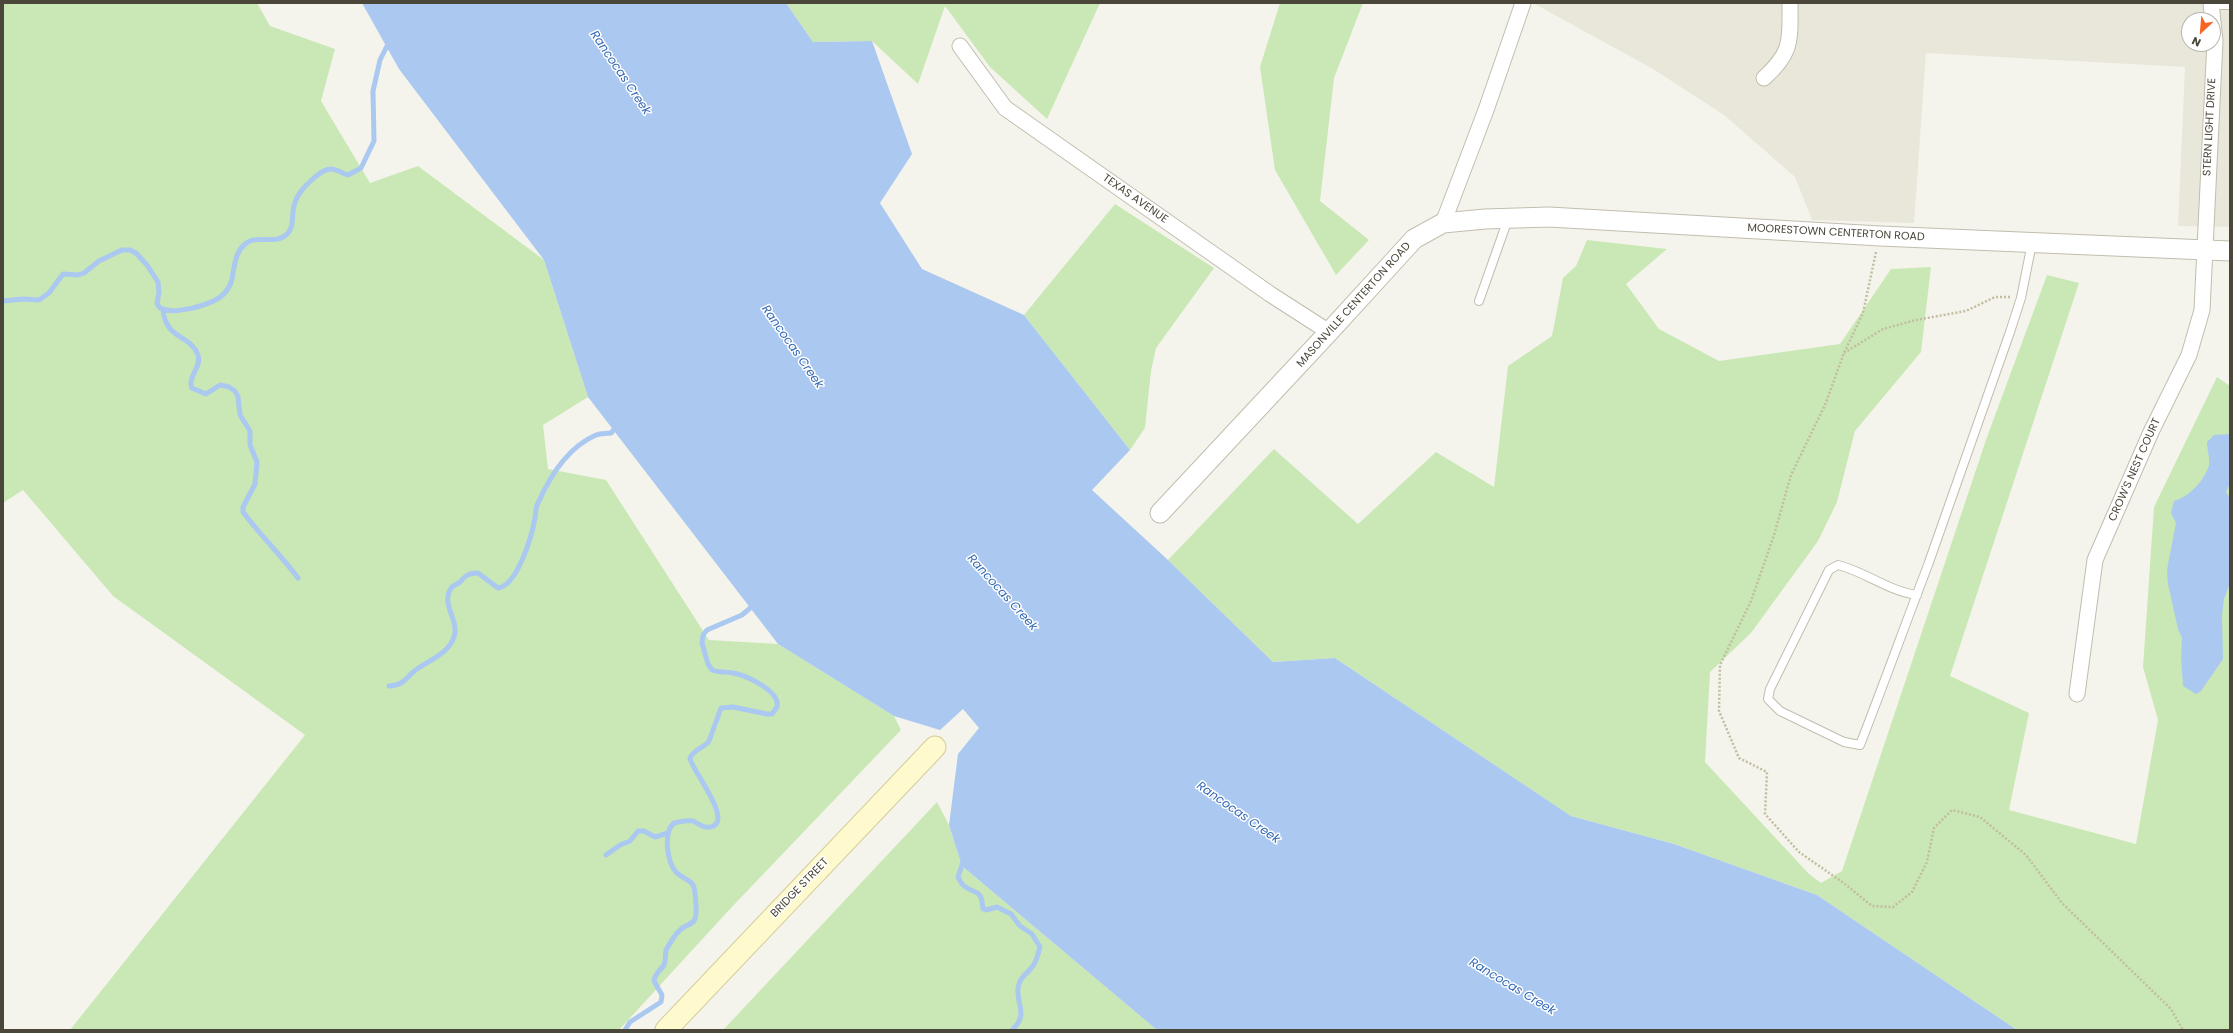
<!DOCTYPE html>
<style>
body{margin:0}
#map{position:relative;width:2233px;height:1033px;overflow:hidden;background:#f5f4ec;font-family:Poppins,sans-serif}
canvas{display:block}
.frame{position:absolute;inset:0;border:4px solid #4a4639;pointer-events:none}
.north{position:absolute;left:2181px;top:12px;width:40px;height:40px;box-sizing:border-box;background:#fff;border:1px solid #b7b5b0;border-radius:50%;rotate:206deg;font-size:11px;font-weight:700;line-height:16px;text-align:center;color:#4a4639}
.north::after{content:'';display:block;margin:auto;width:14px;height:18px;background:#f66523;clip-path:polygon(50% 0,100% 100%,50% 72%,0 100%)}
</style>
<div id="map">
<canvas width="2233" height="1033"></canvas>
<div class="frame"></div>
<div class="north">N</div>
</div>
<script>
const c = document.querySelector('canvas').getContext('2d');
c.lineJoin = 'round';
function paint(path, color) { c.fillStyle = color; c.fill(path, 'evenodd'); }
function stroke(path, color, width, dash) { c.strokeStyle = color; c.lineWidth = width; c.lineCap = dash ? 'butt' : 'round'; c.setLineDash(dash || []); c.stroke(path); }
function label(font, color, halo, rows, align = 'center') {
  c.font = font + ' Poppins,sans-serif'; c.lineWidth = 3; c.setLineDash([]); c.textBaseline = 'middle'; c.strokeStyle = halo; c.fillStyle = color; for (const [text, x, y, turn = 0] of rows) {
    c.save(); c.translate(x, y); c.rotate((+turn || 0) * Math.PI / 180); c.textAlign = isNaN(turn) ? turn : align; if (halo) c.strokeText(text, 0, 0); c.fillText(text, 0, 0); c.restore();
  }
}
paint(new Path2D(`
 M1533,3h697v224l-52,-1 7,-159 -259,-14 -12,170 -102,-3 -17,-43 -71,-62 -71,-46zM2189,20h24v24h-24z`), '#e9e7da');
paint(new Path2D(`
 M3,3h254l13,23 65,23 -14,52 49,82 48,-17 126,94 44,137 -45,28 5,44 58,11 103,160 69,4 116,72 7,14 -172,180 -110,120h-549l235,-295 -192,-139 -90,-106 -20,13z
 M786,3h314l-53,116 -57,-52 -45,-61 -27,78 -46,-43 -59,1z
 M1280,3h83l-29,75 -14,123 49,39 -33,35 -61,-105 -15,-103z
 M1115,204l99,64 -58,80 -5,23 -6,57 -15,22 -106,-135z
 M1587,240l80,9 -41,35 33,45 60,32 121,-17 51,-75 40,-2 -10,85 -66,79 -18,71 -19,39 -67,92 -41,39 -5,90 104,112 12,9 21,-12 145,-434 60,-162 32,8 -129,393 79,37 -20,97 127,34 22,-124 -15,-53 11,-160 63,-130 13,9v644h-213l-200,-135 -143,-51 -103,-28 -236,-158 -62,4 -105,-102 106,-111 84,75 78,-72 58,35 14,-121 44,-30 11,-58 13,-12z
 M937,802l12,23 13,41 195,164h-434z`), '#c9e8b6');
paint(new Path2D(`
 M362,3h424l27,39 59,-1 40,113 -32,49 42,66 102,46 106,135 -38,40 76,70 105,102 62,-4 236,158 103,28 143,51 200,135h-860l-195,-164 -13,-41 9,-71 21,-26 -16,-19 -23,21 -46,-14 -116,-72 -190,-247 -44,-137 -145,-191z
 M2230,434v49l-4,9 4,6v85l-6,16 -2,16 1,44 -22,32 -5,3 -13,-8 -2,-29 1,-19 -4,-9 -10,-45 -1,-14 9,-47 -5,-10 3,-12c15,-4 31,-21 35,-36 1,-7 -2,-16 -2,-23l7,-7z`), '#abc8f0');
stroke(new Path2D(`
 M3,301l20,-2 16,1 10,-7 14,-19 15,1 6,-2 15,-12 23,-11h8l6,3 11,12 11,17 1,10 -2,12 3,4c10,5 22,2 33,0 19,-5 38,-11 40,-35 2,-10 3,-21 11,-28 12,-12 32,1 43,-11 8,-8 4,-18 7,-28 3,-13 12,-21 21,-29 5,-4 10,-8 16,-8 6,0 12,5 17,6l13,-7 13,-27 -1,-50 7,-31 9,-18
 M163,310c3,30 27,24 35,45 4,12 -11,22 -6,33l14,6 14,-9 9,2 6,4 3,6 2,18 10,16v14l7,17 -2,22 -12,23v5c17,23 38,43 55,66
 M389,686c17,-1 16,-9 28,-17 13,-9 32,-16 37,-32 6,-17 -15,-34 -2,-50 2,-2 6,-3 8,-5 6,-7 9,-9 18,-9l20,15c20,-3 34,-53 37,-70 1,-5 0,-10 3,-15 12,-27 30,-56 58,-68 5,-2 10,-1 15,-2l6,-7
 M606,855l14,-10 10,-4 8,-10h6l11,6 13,-4
 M964,859l-6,18c2,3 3,7 6,9 14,10 17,2 19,23l3,1 11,-3 14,7 9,12 12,8 8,13c-2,6 -3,15 -8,20 -4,6 -11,9 -13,17 -6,17 12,29 -7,46
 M625,1030l5,-8 31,-20 1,-7 -8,-14c1,-8 6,-10 10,-16 2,-4 1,-10 2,-15 2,-3 4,-7 6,-10 16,-27 28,-2 23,-47 -1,-15 -11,-12 -19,-21 -9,-10 -13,-40 -2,-49 6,-1 12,-3 19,-2 5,2 11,8 17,6 26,-4 -20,-59 -20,-69 4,-9 14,-10 19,-17l12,-33 12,-1 34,7h5l5,-7c4,-16 -32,-32 -44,-34 -8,-2 -14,0 -21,-3l-4,-6 -6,-21 1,-8 4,-5 35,-15 13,-11`), '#abc8f0', 5);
const service = new Path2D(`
 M2212,5h18
 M1479,301l29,-82
 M1917,595c-29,-4 -51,-23 -79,-30l-9,5 -59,119 -2,10 12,12 64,31 16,3c23,-59 45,-120 68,-180l82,-233 11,-34 11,-55`);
const minor = new Path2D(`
 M960,46l45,62 265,186 59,38
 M1764,78c29,-26 26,-38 26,-75
 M1443,223l43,-113 37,-107
 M2077,694l18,-134 56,-128 38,-77 13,-45 13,-269 -4,-38`);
const tertiary = new Path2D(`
 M1160,513l169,-181 85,-93 29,-16 42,-4 64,-2 331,19 350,15`);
const secondary = new Path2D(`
 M666,1030l269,-283`);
stroke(service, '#c1beae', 10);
stroke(minor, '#c1beae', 17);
stroke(tertiary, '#c1beae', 21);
stroke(secondary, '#d4ce9c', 23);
stroke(new Path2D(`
 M1876,252l-13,61 -19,40 -19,52 -34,70 -17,60 -23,66 -31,64 -1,46 20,47 28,14 -2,42 34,38 46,32 27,22 21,1 19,-15 15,-30 7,-34 18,-18 28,7 46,38 36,48 109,106 12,21
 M1844,353l39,-24 33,-9 50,-9 29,-14h15`), '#c3bca0', 2.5, [2, 2]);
stroke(service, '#fff', 8);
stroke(minor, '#fff', 15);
stroke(tertiary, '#fff', 19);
stroke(secondary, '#feface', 21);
label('11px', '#4a4639', '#fff', [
 ["STERN LIGHT DRIVE",2210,127,-87],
 ["TEXAS AVENUE",1135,199,35],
 ["MOORESTOWN CENTERTON ROAD",1836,233,3],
 ["MASONVILLE CENTERTON ROAD",1354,305,-48],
 ["CROW'S NEST COURT",2135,470,-66],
 ["BRIDGE STREET",800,888,-46]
]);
label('italic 12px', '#3369b5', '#fff', [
 ["Rancocas Creek",620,73,56],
 ["Rancocas Creek",792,347,55],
 ["Rancocas Creek",1002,593,48],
 ["Rancocas Creek",1238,813,35],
 ["Rancocas Creek",1512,987,31]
]);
</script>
